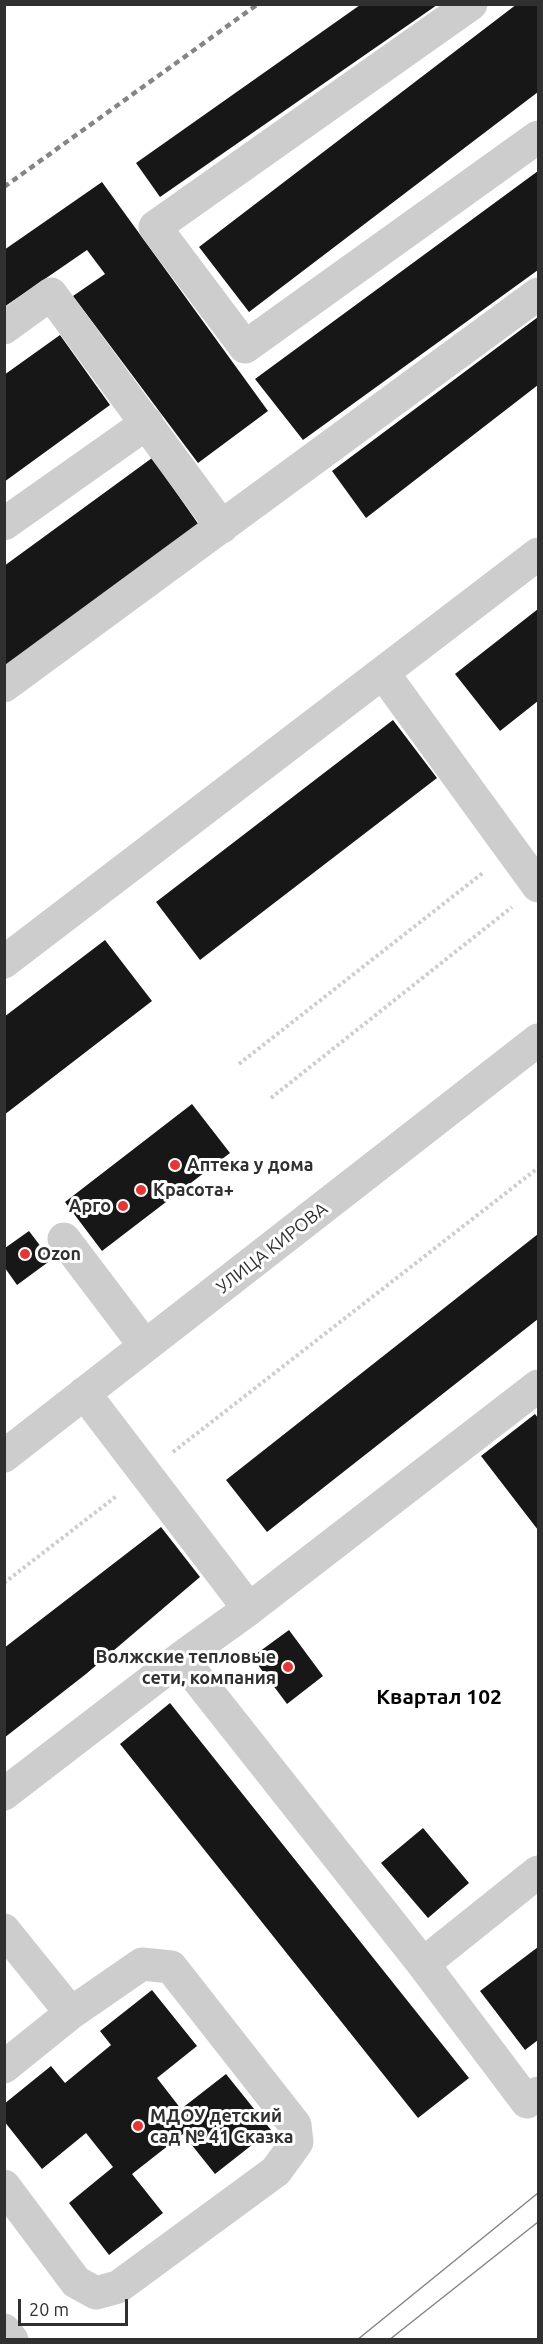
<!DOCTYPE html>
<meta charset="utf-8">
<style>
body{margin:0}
#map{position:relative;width:543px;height:2344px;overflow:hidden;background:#fff;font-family:Ubuntu,sans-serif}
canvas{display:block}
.frame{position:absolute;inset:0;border:6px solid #303030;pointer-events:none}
.scale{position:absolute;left:18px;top:2299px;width:110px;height:27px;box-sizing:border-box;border:3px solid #303030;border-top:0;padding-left:8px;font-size:18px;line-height:21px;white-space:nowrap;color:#303030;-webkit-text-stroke:4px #fff;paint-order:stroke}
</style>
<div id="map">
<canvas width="543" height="2344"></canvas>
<div class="frame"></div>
<div class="scale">20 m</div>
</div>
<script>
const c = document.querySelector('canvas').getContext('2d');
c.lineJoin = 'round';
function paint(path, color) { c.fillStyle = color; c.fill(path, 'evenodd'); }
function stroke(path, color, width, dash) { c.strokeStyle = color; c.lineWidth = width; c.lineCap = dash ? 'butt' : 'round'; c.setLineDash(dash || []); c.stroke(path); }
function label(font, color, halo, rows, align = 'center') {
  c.font = font + ' Ubuntu,sans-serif'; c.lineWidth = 6; c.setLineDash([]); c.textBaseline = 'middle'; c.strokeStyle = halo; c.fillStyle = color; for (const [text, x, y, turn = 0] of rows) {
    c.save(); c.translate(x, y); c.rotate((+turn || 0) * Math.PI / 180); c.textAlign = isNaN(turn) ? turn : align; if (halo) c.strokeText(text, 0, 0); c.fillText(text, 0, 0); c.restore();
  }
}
paint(new Path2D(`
 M517,4h21v88l-289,220 -50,-65z
 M360,5h77l-277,192 -24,-34z
 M538,171v99l-235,170 -48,-61z
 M102,182l166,229 -70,52 -125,-167 32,-22 -18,-24 -83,57v-57z
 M538,317v68l-172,133 -34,-47z
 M60,335l50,70 -106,77v-107z
 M152,458l47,67 -195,142v-101z
 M538,609v92l-38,30 -45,-57z
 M393,720l44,58 -237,182 -44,-58z
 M105,940l47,61 -148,114v-98z
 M192,1104l38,49 -128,98 -37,-49z
 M29,1231l22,29 -34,25 -12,-17v-20z
 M538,1234v85l-271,213 -41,-52z
 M535,1414l3,4v112l-57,-74z
 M161,1527l39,50 -114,97 -82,64v-90z
 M289,1630l34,46 -36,28 -35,-47z
 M170,1703l299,375 -51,40 -298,-374z
 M423,1828l46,55 -41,35 -47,-55z
 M538,1947v93l-13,10 -45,-59z
 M152,1990l45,56 -40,32 24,31 45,-35 45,56 -56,44 -32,-40 -51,40 31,39 -54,42 -40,-52 44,-36 -27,-34 -44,36 -38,-48v-17l47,-38 14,17 46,-38 -11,-14z`), '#171717');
stroke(new Path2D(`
 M239,1064l245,-192
 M271,1098l241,-191
 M173,1452l365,-284
 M4,1583l114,-88`), '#cdcdcd', 4, [3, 3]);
stroke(new Path2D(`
 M471,4l-316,223 90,120 293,-210
 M4,328l47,-34 171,233
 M4,524l143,-101
 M383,673l155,213
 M4,686l534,-392
 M4,962l534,-408
 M64,1239l81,107
 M538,1386l-289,223 -68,49 242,306 115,-92
 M84,1393l165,216
 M4,1456l534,-416
 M4,1794l177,-136
 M4,1930l67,83
 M423,1964l104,138 11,-9
 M4,2067l67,-54 71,-49 29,3 124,158 2,17 -21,29 -158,116 -22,6 -20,-11 -72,-96
 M4,2330l8,10`), '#cdcdcd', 33);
stroke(new Path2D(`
 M357,2340l181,-147
 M389,2340l149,-118`), '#858585', 1.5);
stroke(new Path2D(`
 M4,187l254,-183`), '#858585', 4.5, [6, 4.5]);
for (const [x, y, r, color] of [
 [175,1165,6,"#e33635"],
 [141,1190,6,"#e33635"],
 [123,1206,6,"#e33635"],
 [25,1254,6,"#e33635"],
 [288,1667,6,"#e33635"],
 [138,2126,6,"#e33635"]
]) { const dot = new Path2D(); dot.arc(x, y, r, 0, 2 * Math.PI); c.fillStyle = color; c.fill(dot); stroke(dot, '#fff', 2); }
label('bold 18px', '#303030', '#fff', [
 ["Аптека у дома",187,1165],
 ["Красота+",153,1190],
 ["Арго",111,1206,"right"],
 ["Ozon",37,1254],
 ["Волжские тепловые",276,1657,"right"],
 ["сети, компания",276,1678,"right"],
 ["МДОУ детский",150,2116],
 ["сад № 41 Сказка",150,2137]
], 'left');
label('18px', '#303030', '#fff', [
 ["УЛИЦА КИРОВА",272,1248,-38]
]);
label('bold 21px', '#000', '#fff', [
 ["Квартал 102",439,1697]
]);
</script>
